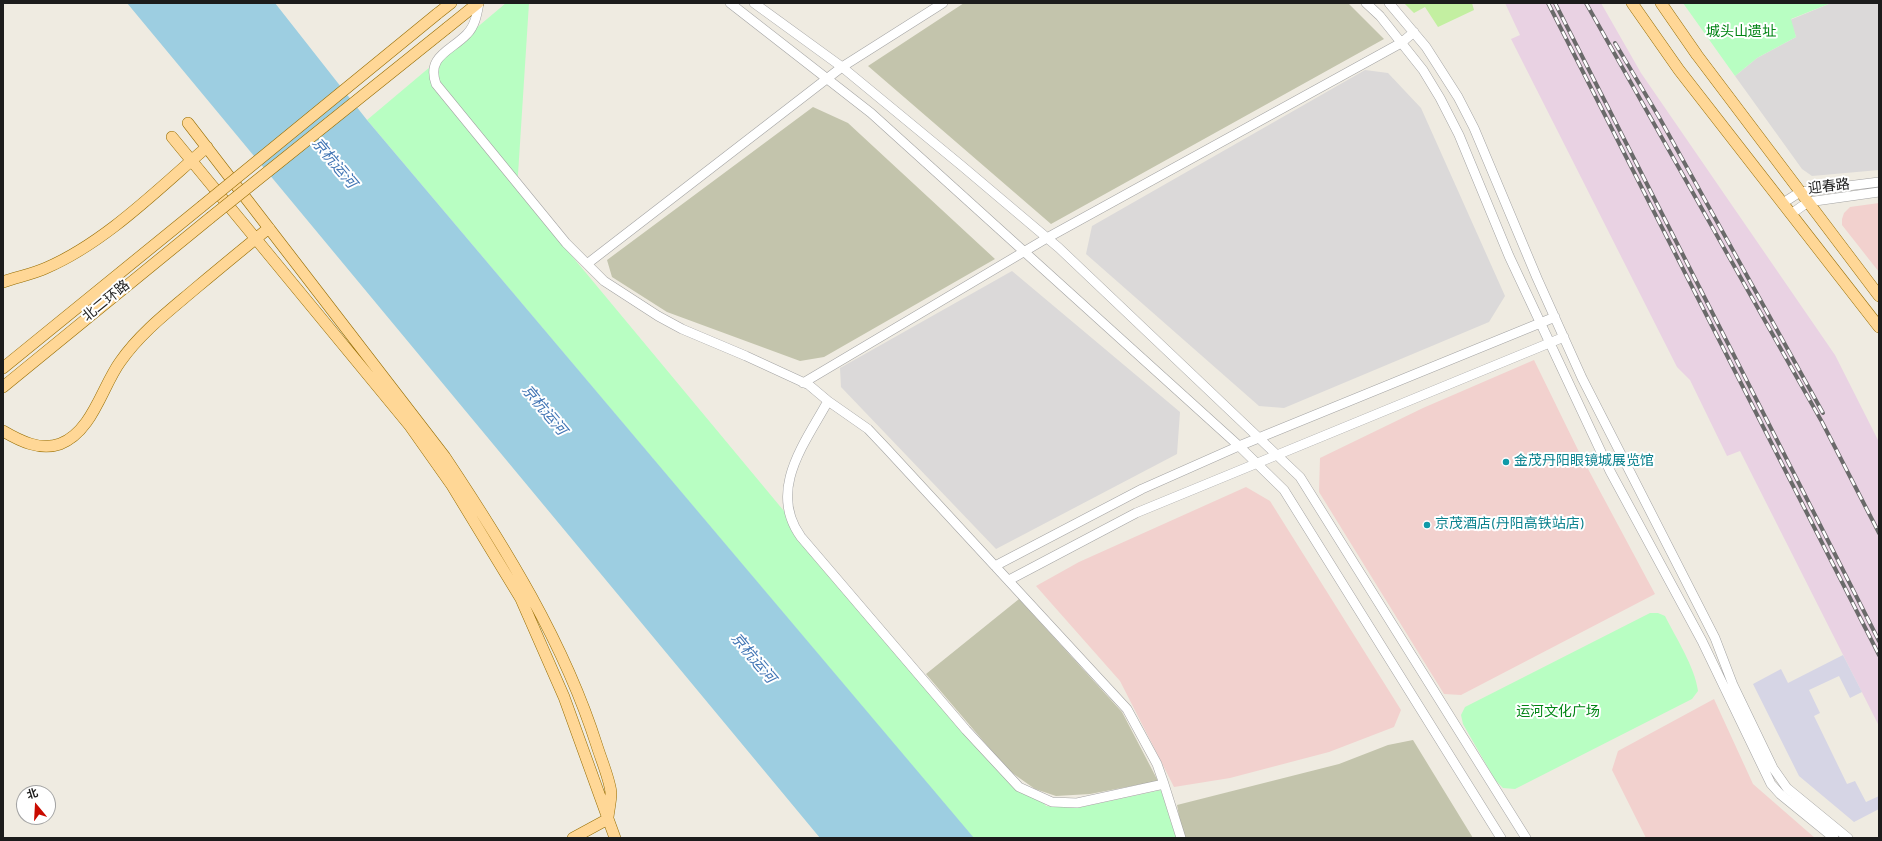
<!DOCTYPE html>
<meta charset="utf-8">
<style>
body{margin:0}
#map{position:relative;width:1882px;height:841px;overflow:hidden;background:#efebe1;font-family:Overpass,"Noto Sans SC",sans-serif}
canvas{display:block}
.frame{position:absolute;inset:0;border:4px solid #1c1c1c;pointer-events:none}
.north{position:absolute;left:16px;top:785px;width:40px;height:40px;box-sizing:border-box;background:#fff;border:1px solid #a4a4a4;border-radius:50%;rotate:342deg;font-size:11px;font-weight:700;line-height:16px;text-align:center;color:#1c1c1c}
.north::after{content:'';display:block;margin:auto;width:14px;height:18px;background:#c90b00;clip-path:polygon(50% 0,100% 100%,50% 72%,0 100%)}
</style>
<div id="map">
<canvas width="1882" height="841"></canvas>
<div class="frame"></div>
<div class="north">北</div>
</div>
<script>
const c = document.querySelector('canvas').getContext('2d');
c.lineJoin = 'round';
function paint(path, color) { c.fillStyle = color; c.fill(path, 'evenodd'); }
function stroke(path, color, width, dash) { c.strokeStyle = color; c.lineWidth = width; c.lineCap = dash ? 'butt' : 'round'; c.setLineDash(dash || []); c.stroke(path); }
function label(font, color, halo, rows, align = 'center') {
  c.font = font + ' Overpass,"Noto Sans SC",sans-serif'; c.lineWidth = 4; c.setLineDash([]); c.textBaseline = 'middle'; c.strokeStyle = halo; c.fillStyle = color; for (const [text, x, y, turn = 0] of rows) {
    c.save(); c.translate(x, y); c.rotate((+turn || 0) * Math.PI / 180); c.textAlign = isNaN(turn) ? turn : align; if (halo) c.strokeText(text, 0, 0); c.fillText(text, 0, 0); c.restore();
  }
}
paint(new Path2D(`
 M1831,3h48v167l-67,6 -10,-7 -67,-93 22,-18 39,-21 -6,-17z
 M1365,70l23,3 33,35 84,188 -16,26 -205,86 -25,-2 -173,-152 6,-28z
 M1012,271l168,141 -3,42 -181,95 -155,-162 -1,-19z`), '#dbd9d9');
paint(new Path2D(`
 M1879,203v69l-37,-47v-6l2,-6 6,-6z
 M1534,360l46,94 75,140 -194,101 -17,-1 -125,-202 1,-34 103,-50z
 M1246,487l24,14 131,209 -7,17 -65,25 -99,26 -56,9 -54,-106 -84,-95 43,-24z
 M1714,699l39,85 62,54h-169l-34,-68 6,-19z`), '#f2d1ce');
paint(new Path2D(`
 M1505,3h96l40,70 194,282 44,87v284l-139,-275 -13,5 -37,-76 -13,-13 -166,-328 9,-4z`), '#e9d2e3');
paint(new Path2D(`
 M964,3h384l36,36 -333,185 -183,-158z
 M813,107l35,16 147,136 -171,98 -24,4 -133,-49 -55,-35 -5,-17z
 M1019,599l103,113 36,69 -68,13 -34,2 -21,-7 -27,-19 -82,-96z
 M1413,740l60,98h-290l-6,-33 162,-41 49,-19z`), '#c3c4ac');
paint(new Path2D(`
 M1404,3h68l2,7 -36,17 -13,-20 -11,6z`), '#c3efa1');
paint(new Path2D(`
 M506,3h23l-12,187 494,594 29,14 6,8 31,2 84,-18 15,48h-203l-606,-718z
 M1683,3h148l-40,16 5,18 -39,21 -22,18z
 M1650,613h8l7,3c11,22 30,51 33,75l-6,8 -177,90 -12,-1 -8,-8 -32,-56 -2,-9 4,-8z`), '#b8fec2');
paint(new Path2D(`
 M1843,655l19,37 -12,6 -11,-22 -30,14 11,23 -6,3 33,68 8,-3 11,21 13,-6v13l-25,13 -55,-46 -46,-92 28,-15 7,14z`), '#d6d5e5');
paint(new Path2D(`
 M127,3h148l92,117 607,718h-154z`), '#9dcee1');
const minor = new Path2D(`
 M479,3c-2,11 -4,23 -12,31 -16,17 -41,22 -31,50l130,159 38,38 54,35 24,13 64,27 63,29 19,16c-23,42 -61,89 -27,136l165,193 53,57 33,15 25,1 87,-19 17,54
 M730,3l141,110 368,333 45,44 217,348
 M754,3l88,64 120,99 97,82 241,229 226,361
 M1366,3l14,13 43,54 17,28 19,37 50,121 101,215 92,170 69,143 9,10 54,44
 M1389,3l37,44 32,50 16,31 63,150 45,100 133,260 18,47 40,83 14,20 61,50
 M1783,203l17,-11 79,-10
 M1791,214l17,-12 71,-10
 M587,264l255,-197 101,-64
 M803,383l244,-145 354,-195 13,-11
 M828,401l40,28 18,19 241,261 30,55 7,20
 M995,566l147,-77 97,-43 316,-129
 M1009,580l127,-67 428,-176`);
const major = new Path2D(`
 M1632,3l47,67 200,257
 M1661,3l36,52 182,241
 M437,14l14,-11
 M447,28l31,-25
 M188,123l257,334c60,90 119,185 152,289 4,13 13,34 14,47 0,7 -2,16 -3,24
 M172,137l238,289 41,58 70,115 43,98 51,141
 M3,282c14,-5 30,-8 43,-14 60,-26 112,-79 161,-121
 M3,368l198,-161
 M3,387l207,-169
 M3,431c17,10 37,20 57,13 32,-12 42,-57 60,-82 20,-29 49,-51 76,-74 24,-20 48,-40 73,-60
 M573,838l35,-19`);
stroke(minor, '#a3a3a3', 10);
stroke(major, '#956c00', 12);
stroke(minor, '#fff', 9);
stroke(major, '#ffd796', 11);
const rail = new Path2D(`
 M1548,3l331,652
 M1555,3l324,638
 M1586,3l236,419 57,111
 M1615,43l44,74 164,296`);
stroke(rail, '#6a6a6a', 4);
stroke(rail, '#fff', 2.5, [8]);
const majorBridge = new Path2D(`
 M201,207l236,-193
 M210,218l237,-190`);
stroke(majorBridge, '#956c00', 12, []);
stroke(majorBridge, '#ffd796', 11);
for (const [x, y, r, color] of [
 [1506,462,4,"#0f9aa8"],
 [1427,525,4,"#0f9aa8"]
]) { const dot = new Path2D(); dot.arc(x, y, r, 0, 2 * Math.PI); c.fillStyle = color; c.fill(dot); stroke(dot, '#fff', 1.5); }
label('14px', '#018413', '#fff', [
 ["城头山遗址",1741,33],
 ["运河文化广场",1558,713]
]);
label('14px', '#1c1c1c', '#fff', [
 ["迎春路",1829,188,-7],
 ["北二环路",107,302,-39]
]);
label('14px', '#0d838f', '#fff', [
 ["金茂丹阳眼镜城展览馆",1514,462],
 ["京茂酒店(丹阳高铁站店)",1435,525]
], 'left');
label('italic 15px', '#4074b4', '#fff', [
 ["京杭运河",333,164,50],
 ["京杭运河",543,411,50],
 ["京杭运河",752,659,50]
]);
</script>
